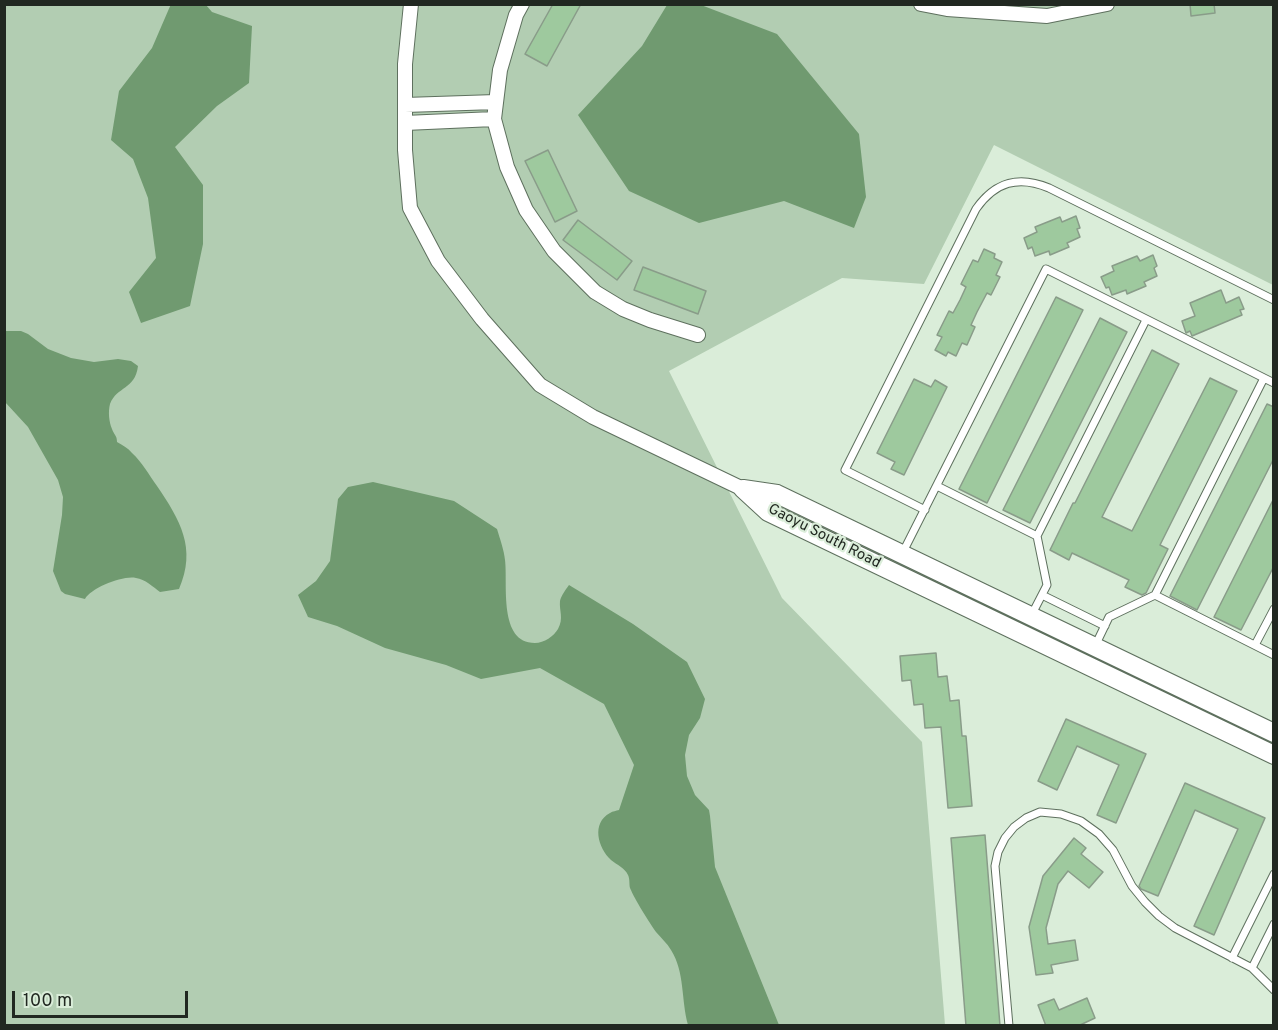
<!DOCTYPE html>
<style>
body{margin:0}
#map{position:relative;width:1278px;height:1030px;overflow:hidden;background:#daedd9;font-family:Overpass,sans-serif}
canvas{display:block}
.frame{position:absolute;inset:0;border:6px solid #212821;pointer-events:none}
.scale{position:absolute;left:12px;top:991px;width:176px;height:27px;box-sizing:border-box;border:3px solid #212821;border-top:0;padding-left:8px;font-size:18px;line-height:21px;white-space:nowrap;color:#212821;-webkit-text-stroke:4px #daedd9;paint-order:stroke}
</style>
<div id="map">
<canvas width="1278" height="1030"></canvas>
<div class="frame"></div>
<div class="scale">100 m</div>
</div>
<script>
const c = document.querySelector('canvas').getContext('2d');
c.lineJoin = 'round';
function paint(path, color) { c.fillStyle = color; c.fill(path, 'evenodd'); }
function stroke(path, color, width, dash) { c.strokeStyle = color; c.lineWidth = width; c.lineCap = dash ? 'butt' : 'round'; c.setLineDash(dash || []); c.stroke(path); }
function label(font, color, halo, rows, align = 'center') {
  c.font = font + ' Overpass,sans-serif'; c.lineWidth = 4.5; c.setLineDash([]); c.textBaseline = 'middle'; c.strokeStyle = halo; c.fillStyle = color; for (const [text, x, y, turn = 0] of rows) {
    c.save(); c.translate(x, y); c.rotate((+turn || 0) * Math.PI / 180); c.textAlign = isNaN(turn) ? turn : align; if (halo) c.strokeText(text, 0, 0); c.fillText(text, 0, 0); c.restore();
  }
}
paint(new Path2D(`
 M5,5h1268v280l-279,-140 -70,139 -82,-6 -173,93 113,227 140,144 23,283 -940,1z`), '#b2cdb2');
paint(new Path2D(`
 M171,4l35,1 6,7 40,14 -3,57 -32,23 -42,41 28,38v59l-13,62 -49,17 -12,-31 27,-34 -8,-60 -15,-39 -22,-19 8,-49 33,-43z
 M667,5h34l76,29 82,100 7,63 -12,31 -70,-27 -85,22 -70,-32 -51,-76 64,-69z
 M5,331h16l7,3 20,15 23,9 23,4 24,-3 13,2 7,5c-3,24 -21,20 -28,38 -2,8 -1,18 2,25 2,6 5,6 5,13 5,3 11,6 15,11 10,9 17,22 25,33 23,34 40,62 22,103l-19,3c-7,-5 -15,-13 -24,-14 -13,-3 -45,10 -51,21l-20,-5 -4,-3 -8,-20 9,-56 1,-18 -5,-17 -30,-53 -23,-25z
 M373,482l81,19 43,28c3,10 7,21 8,31 3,24 -7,83 30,83 9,0 19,-7 23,-14 6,-11 1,-18 2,-28 1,-5 6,-12 9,-16l64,39 54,38 18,37 -5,19 -11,17 -4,20 2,21 8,19 14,15 1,6 5,51 64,158h-91c-7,-25 -3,-53 -17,-75 -4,-7 -10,-12 -15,-18 -7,-10 -21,-32 -26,-44 -1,-4 0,-9 -2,-13 -3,-7 -11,-10 -17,-15 -13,-12 -20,-37 -1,-47 3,-2 6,-2 9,-3l15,-45 -30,-61 -64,-36 -59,11 -35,-14 -61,-17 -48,-22 -29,-9 -10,-22 18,-14 14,-20 8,-62 10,-12z`), '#709a70');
const building = new Path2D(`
 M553,4h28l-34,62 -22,-12z
 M1190,4h24l1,9 -24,3z
 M548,150l29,61 -22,11 -30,-61z
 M1076,216l4,12 -3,1 3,8 -13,6 2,4 -19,8 -1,-4 -14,5 -3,-9 -4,2 -4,-11 13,-6 -2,-5 25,-10 2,5z
 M578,220l54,41 -15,19 -54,-40z
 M984,249l11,5 -1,4 8,4 -6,13 4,2 -9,18 -4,-2 -10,19 -6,13 4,2 -8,18 -5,-2 -6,13 -8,-4 -2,4 -11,-6 7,-13 -5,-2 12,-24 4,2 7,-13 6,-13 -5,-3 12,-24 5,2z
 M1153,255l4,11 -3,2 3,8 -13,6 2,4 -19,8 -1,-4 -14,5 -3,-8 -3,1 -5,-11 13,-6 -2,-5 25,-10 3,5z
 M643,267l63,24 -8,23 -64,-24z
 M1221,290l5,13 13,-6 5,12 -4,1 2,5 -50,21 -2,-5 -4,2 -4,-12 13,-5 -5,-13z
 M1056,297l27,13 -96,193 -28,-14z
 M1100,318l27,14 -97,191 -27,-13z
 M1152,350l27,14 -77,153 30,14 78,-153 27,13 -77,154 8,4 -22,44 -4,2 -17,-8 4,-7 -57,-27 -3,7 -19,-10 23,-47h2z
 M914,379l17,8 4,-7 12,7 -43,88 -13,-6 4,-7 -18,-9z
 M1267,404l7,3v51l-77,152 -27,-14z
 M1274,498v68l-33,64 -27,-13z
 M936,653l2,24 9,-1 3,25 9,-1 3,36h4l6,70 -24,2 -7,-81 -16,1 -2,-24 -9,1 -3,-25 -9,1 -2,-25z
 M1066,719l80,35 -30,69 -19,-8 22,-50 -42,-19 -20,44 -19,-9z
 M1185,783l80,35 -51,117 -20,-9 44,-97 -43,-19 -37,86 -17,-7 -2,-3z
 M985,835l15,191h-34l-15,-188z
 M1074,838l12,10 -5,6 22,18 -14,16 -21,-17 -10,13 -12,44 2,16 27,-4 3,20 -27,5 2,8 -17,2 -7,-48 14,-51z
 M1087,998l8,20 -17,8h-32l-8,-21 16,-6 5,11z`);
paint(building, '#9ec99e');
stroke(building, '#899c89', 1.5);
const lane = new Path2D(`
 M937,486l100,50
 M925,510l-80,-40 131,-261c19,-27 42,-34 73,-21l225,112
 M903,552l143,-283 228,114
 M1042,595l63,31
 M1155,595l119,60
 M1031,616l16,-31 -10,-49 109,-216
 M1096,644l13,-27 46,-22 109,-217
 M1255,645l19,-36
 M1232,958l42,-84
 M1252,968l22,-44
 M1009,1026l-14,-160 3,-14 7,-14 9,-11 12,-9 14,-6 21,2 20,7 18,13 14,16 19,36 13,16 14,14 16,12 77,40 22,22`);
const street = new Path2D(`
 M411,4l-6,60v86l5,58 28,53 44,58 58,66 53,32 150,72
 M522,4l-6,11 -16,55 -6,49 13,48 19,43 28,41 41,41 28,17 27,11 48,15
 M921,4l26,5 100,7 60,-12
 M405,105l91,-3
 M405,123l89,-4`);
const secondary = new Path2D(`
 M743,489l25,23 506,243
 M743,489l34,5 497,239`);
stroke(lane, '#5e705e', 9);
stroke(street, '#5e705e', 16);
stroke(secondary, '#5e705e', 20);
stroke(lane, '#fff', 7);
stroke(street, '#fff', 14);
stroke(secondary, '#fff', 18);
label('15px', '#212821', '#daedd9', [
 ["Gaoyu South Road",824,537,27]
]);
</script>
